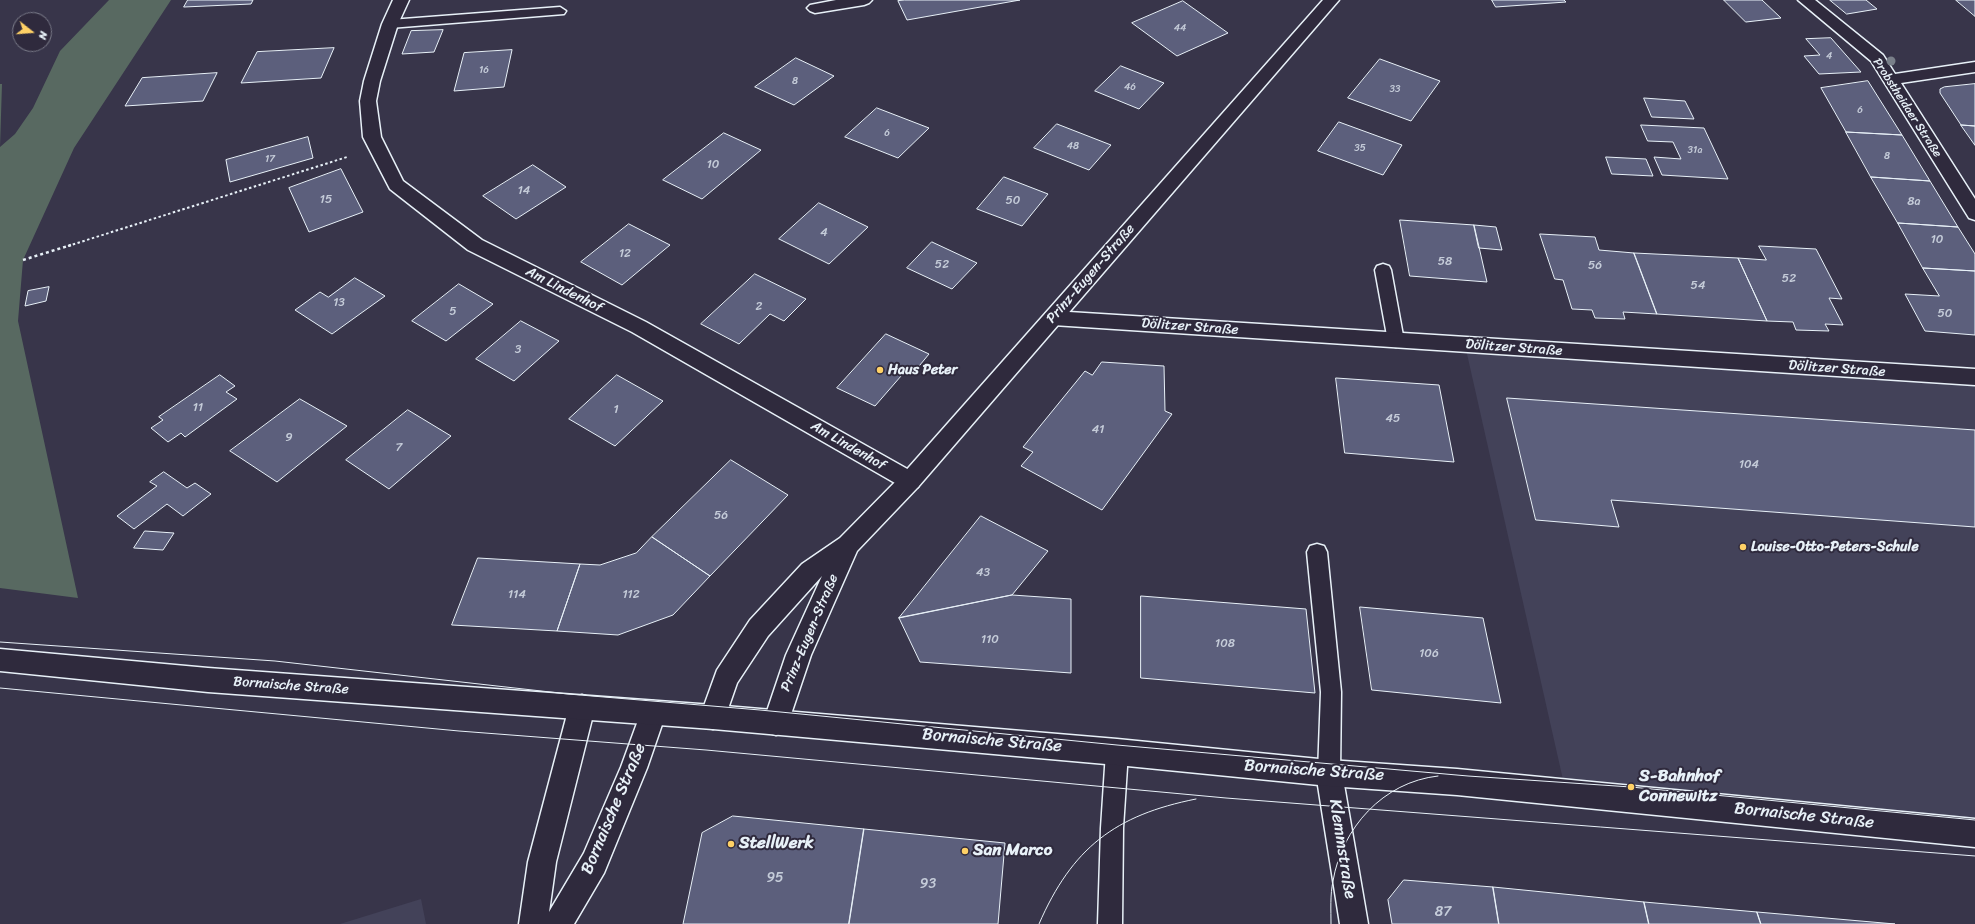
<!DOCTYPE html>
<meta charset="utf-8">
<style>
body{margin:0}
#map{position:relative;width:1975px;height:924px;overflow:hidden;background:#38354a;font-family:Sriracha,sans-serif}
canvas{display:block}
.north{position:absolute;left:12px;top:12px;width:40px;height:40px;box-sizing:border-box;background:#2f2a3d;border:1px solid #797a88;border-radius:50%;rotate:107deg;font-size:11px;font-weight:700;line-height:16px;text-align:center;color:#e8f1f8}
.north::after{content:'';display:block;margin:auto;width:14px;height:18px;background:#ffd166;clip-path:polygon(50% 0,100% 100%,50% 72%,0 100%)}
</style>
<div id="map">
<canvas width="1975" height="924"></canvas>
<div class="north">N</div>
</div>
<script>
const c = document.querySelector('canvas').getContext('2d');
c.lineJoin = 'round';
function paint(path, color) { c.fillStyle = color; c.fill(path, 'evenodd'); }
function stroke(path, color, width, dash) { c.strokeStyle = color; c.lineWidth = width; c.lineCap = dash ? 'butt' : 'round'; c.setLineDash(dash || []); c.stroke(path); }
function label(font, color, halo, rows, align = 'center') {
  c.font = font + ' Sriracha,sans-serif'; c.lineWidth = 4; c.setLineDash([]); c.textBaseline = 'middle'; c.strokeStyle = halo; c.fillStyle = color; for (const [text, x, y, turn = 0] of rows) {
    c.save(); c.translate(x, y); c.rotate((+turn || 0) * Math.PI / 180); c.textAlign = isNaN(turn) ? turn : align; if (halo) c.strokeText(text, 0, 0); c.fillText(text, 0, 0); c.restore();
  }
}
paint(new Path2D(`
 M1465,345l510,32v456l-409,-40z
 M421,899l5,25h-86z`), '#434259');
paint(new Path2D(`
 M109,0h62l-97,148 -51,112 -5,61 60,277 -78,-10v-504h2l-2,63 15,-13 18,-26 27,-57z`), '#586961');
const building = new Path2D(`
 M188,0h65l-2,4 -67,3z
 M905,0h115l-113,20 -9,-19z
 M1492,0h72l2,2 -70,5z
 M1724,0h38l19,18 -35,4z
 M1830,0h36l11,9 -30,5z
 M1956,0h19v16z
 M1183,1l45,32 -51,23 -45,-33z
 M443,30l-9,22 -32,2 9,-23z
 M1831,38l30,34 -42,2 -15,-18 16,-1 -14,-16z
 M334,48l-13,30 -80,5 16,-31z
 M512,50l-8,37 -50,4 10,-38z
 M796,58l38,18 -40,29 -39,-18z
 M1380,59l60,22 -29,40 -63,-23z
 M1121,66l43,17 -25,26 -44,-18z
 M217,73l-14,28 -78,5 17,-28z
 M1868,81l34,54 -56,-3 -25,-44z
 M1975,84v42l-14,-1 -21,-32v-4l4,-2z
 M1644,98l41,3 9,18 -42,-2z
 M877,108l52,20 -31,30 -53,-21z
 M1339,122l63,23 -19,30 -65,-24z
 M1057,124l54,21 -22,25 -55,-22z
 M1641,125l63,3 24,51 -66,-4 -8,-18 27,2 -8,-17 -25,-1z
 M1961,125l14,1v19z
 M1846,132l56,3 28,46 -59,-4z
 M724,133l37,17 -59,49 -39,-19z
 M308,137l5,21 -83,24 -4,-22z
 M1606,157l40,2 7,17 -41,-2z
 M533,165l33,22 -50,32 -33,-23z
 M341,169l22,43 -54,20 -20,-44z
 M1004,177l44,17 -26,32 -45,-17z
 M1871,177l59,4 28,46 -60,-4z
 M819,203l49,24 -39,37 -50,-25z
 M1400,220l74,5 13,57 -77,-6z
 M1898,223l60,4 17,27v17l-52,-3z
 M629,224l41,21 -48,40 -41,-23z
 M1474,225l22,2 6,23 -23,-2z
 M1540,234l55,3 4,13 35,3 23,61 -34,-2 2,7 -30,-1 -3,-8 -20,-1 -9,-29 -8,-1z
 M932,242l45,21 -25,26 -45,-21z
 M1759,246l57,3 26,50 -13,-1 14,27 -18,-1 4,7 -33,-1 -3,-8 -26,-1 -29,-63 28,2z
 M1634,253l104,5 29,63 -110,-7z
 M1923,268l52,3v64l-50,-4 -20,-37 34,2z
 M755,274l51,25 -22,22 -14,-7 -31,30 -38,-20z
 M355,278l30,18 -53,38 -37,-24 25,-18 8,5z
 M459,284l34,20 -47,37 -34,-20z
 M49,287l-3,14 -21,5 3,-15z
 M521,321l38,20 -45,40 -38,-22z
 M886,334l43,20 -14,17 -7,-3 -33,38 -38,-18z
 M1102,362l62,4 1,45 7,3 -70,96 -81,-44 12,-14 -10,-5 62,-76 7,4z
 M220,375l15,11 -9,6 11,7 -52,38 -4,-4 -13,9 -17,-14 12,-8 -4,-3z
 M617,375l46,26 -48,45 -46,-27z
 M1336,378l103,7 15,77 -109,-9z
 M1507,398l468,32v97l-364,-27 8,27 -83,-7z
 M300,399l47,27 -70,56 -47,-31z
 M408,410l43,26 -62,53 -43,-29z
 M731,460l57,35 -78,81 -58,-39z
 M164,472l23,16 8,-5 16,11 -28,22 -16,-12 -33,25 -17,-13 40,-30 -7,-4z
 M981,516l67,35 -36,44 -113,23z
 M145,531l29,2 -11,17 -29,-2z
 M652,537l58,39 -37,39 -55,20 -61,-4 23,-67 20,1 36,-12z
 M478,558l102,6 -23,67 -105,-6z
 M1012,595l59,4v74l-151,-11 -21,-44z
 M1141,596l165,13 9,84 -174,-15z
 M1360,607l123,11 18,85 -129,-13z
 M733,816l131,13 -15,95h-166l19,-91z
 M864,829l141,14 -7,81h-149z
 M1404,880l89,7 6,37h-107l-4,-24z
 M1493,887l151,15 5,22h-150z
 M1644,902l113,10 4,12h-112z
 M1757,912l138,12h-134z`);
paint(building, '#5c5f7c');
stroke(building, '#e8f1f8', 1);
const service = new Path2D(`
 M560,7l6,4 -2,3 -174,14 -6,-4 6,-4z
 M1383,264l6,2 2,4 13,71 -2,4 -6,2 -6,-2 -2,-4 -13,-71 2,-4z
 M1317,544l7,2 3,6 14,140 -1,81 -3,8 -8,3 -8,-3 -3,-8 3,-81 -14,-140 3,-6z
 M1117,742l8,3 3,7 -5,76 -1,96h-24l3,-96 5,-76 3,-7z`);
const minor = new Path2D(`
 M393,0h16l-11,24 -18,57 -4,20 5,36 22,44 79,59 164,82 272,153 3,6 -3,6 -8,3 -8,-3 -270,-155 -164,-82 -78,-61 -27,-52 -3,-36 4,-20 18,-57z
 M836,0h36l-3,3 -5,2 -49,8 -5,-2 -3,-3 3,-3z
 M1798,0h17l68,55 12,19 80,-12v10l-74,11 74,116v21l-6,-2 -98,-157z
 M1053,311l922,58v16l-922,-60 -7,-2 -3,-5 3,-5z
 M582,695l9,3 4,9 -39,155 -7,50 35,-59 37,-86 23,-63 9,-3 9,3 4,9 -19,55 -43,105 -30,51h-55l9,-62 41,-155 4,-9z
 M1329,760l9,4 4,9 26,151h-28l-24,-151 4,-9z`);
const tertiary = new Path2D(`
 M1323,0h16l-421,487 -61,64 -46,104 -26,77 -9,3 -9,-3 -4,-9 23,-68 36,-79 -54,60 -31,47 -15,43 -9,3 -9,-3 -4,-9 17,-47 33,-50 52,-56 38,-26 62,-63z`);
const secondary = new Path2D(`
 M0,649l208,19 505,37 404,34 212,21 128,9 518,50v28l-518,-52 -128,-9 -212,-21 -404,-36 -505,-37 -208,-21z`);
stroke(service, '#e8f1f8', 3);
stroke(minor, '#e8f1f8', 3);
stroke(tertiary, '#e8f1f8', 3);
stroke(secondary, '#e8f1f8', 3);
stroke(new Path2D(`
 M68,246l279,-89`), '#e8f1f8', 2, [2.5, 2.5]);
stroke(new Path2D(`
 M23,260l48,-15`), '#e8f1f8', 2.5, [3, 3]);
paint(service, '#2f2a3d');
paint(minor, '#2f2a3d');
paint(tertiary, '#2f2a3d');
paint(secondary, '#2f2a3d');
stroke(new Path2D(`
 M0,642l275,19 293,33 192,16 357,35 351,31 163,11 344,33
 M0,688l459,43 247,19 520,48 749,58
 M1039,924c33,-76 76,-109 157,-125
 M1331,924c0,-14 -1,-29 2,-43 9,-53 50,-99 105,-105`), '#e8f1f8', 1);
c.fillStyle = '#797f89';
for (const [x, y] of [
 [1891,61]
]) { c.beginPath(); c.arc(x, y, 4.5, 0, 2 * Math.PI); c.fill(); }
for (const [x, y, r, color] of [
 [880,370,4,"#ffd166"],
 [1743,547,4,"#ffd166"],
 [1631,787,4,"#ffd166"],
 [731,844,4,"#ffd166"],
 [965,851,4,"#ffd166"]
]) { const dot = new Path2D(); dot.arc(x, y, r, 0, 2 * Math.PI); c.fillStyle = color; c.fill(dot); stroke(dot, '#2f2a3d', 1.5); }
label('10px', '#c5ccd9', null, [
 ["44",1180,28],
 ["4",1829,56],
 ["16",484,70],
 ["8",795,81],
 ["46",1130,87],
 ["33",1395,89],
 ["6",1860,110],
 ["6",887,133],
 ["48",1073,146],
 ["35",1360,148],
 ["31a",1695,150],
 ["8",1887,156],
 ["17",270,159]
]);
label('12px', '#e8f1f8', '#2f2a3d', [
 ["Probstheidaer Straße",1907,108,57]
]);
label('12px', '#c5ccd9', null, [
 ["10",713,165],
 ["14",524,191],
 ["15",326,200],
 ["50",1013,201],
 ["8a",1914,202],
 ["4",824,233],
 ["10",1937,240],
 ["12",625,254],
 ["58",1445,262],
 ["52",942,265],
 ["56",1595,266],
 ["52",1789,279],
 ["54",1698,286],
 ["13",339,303],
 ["2",759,307],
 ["5",453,312],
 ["50",1945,314],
 ["3",518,350],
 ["11",198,408],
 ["1",616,410],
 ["45",1393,419],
 ["41",1098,430],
 ["9",289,438],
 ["7",399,448],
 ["104",1749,465],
 ["56",721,516],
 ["43",983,573],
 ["114",517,595],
 ["112",631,595],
 ["110",990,640],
 ["108",1225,644],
 ["106",1429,654]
]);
label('14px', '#e8f1f8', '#2f2a3d', [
 ["Prinz-Eugen-Straße",1091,274,-49],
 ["Am Lindenhof",564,290,27],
 ["Dölitzer Straße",1190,327,4],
 ["Dölitzer Straße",1514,348,4],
 ["Dölitzer Straße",1837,369,4],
 ["Am Lindenhof",848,446,30],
 ["Prinz-Eugen-Straße",810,633,-67],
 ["Bornaische Straße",291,686,4]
]);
label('bold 14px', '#e8f1f8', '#2f2a3d', [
 ["Haus Peter",888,370],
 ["Louise-Otto-Peters-Schule",1751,547]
], 'left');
label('14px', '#c5ccd9', null, [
 ["95",775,878],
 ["93",928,884],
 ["87",1443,912]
]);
label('17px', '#e8f1f8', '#2f2a3d', [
 ["Bornaische Straße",992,741,5],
 ["Bornaische Straße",1314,771,4],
 ["Bornaische Straße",614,809,-67],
 ["Bornaische Straße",1804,816,6],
 ["Klemmstraße",1342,849,81]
]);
label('bold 17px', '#e8f1f8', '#2f2a3d', [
 ["S-Bahnhof",1639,777],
 ["Connewitz",1639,797],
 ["StellWerk",739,844],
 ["San Marco",973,851]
], 'left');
</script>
